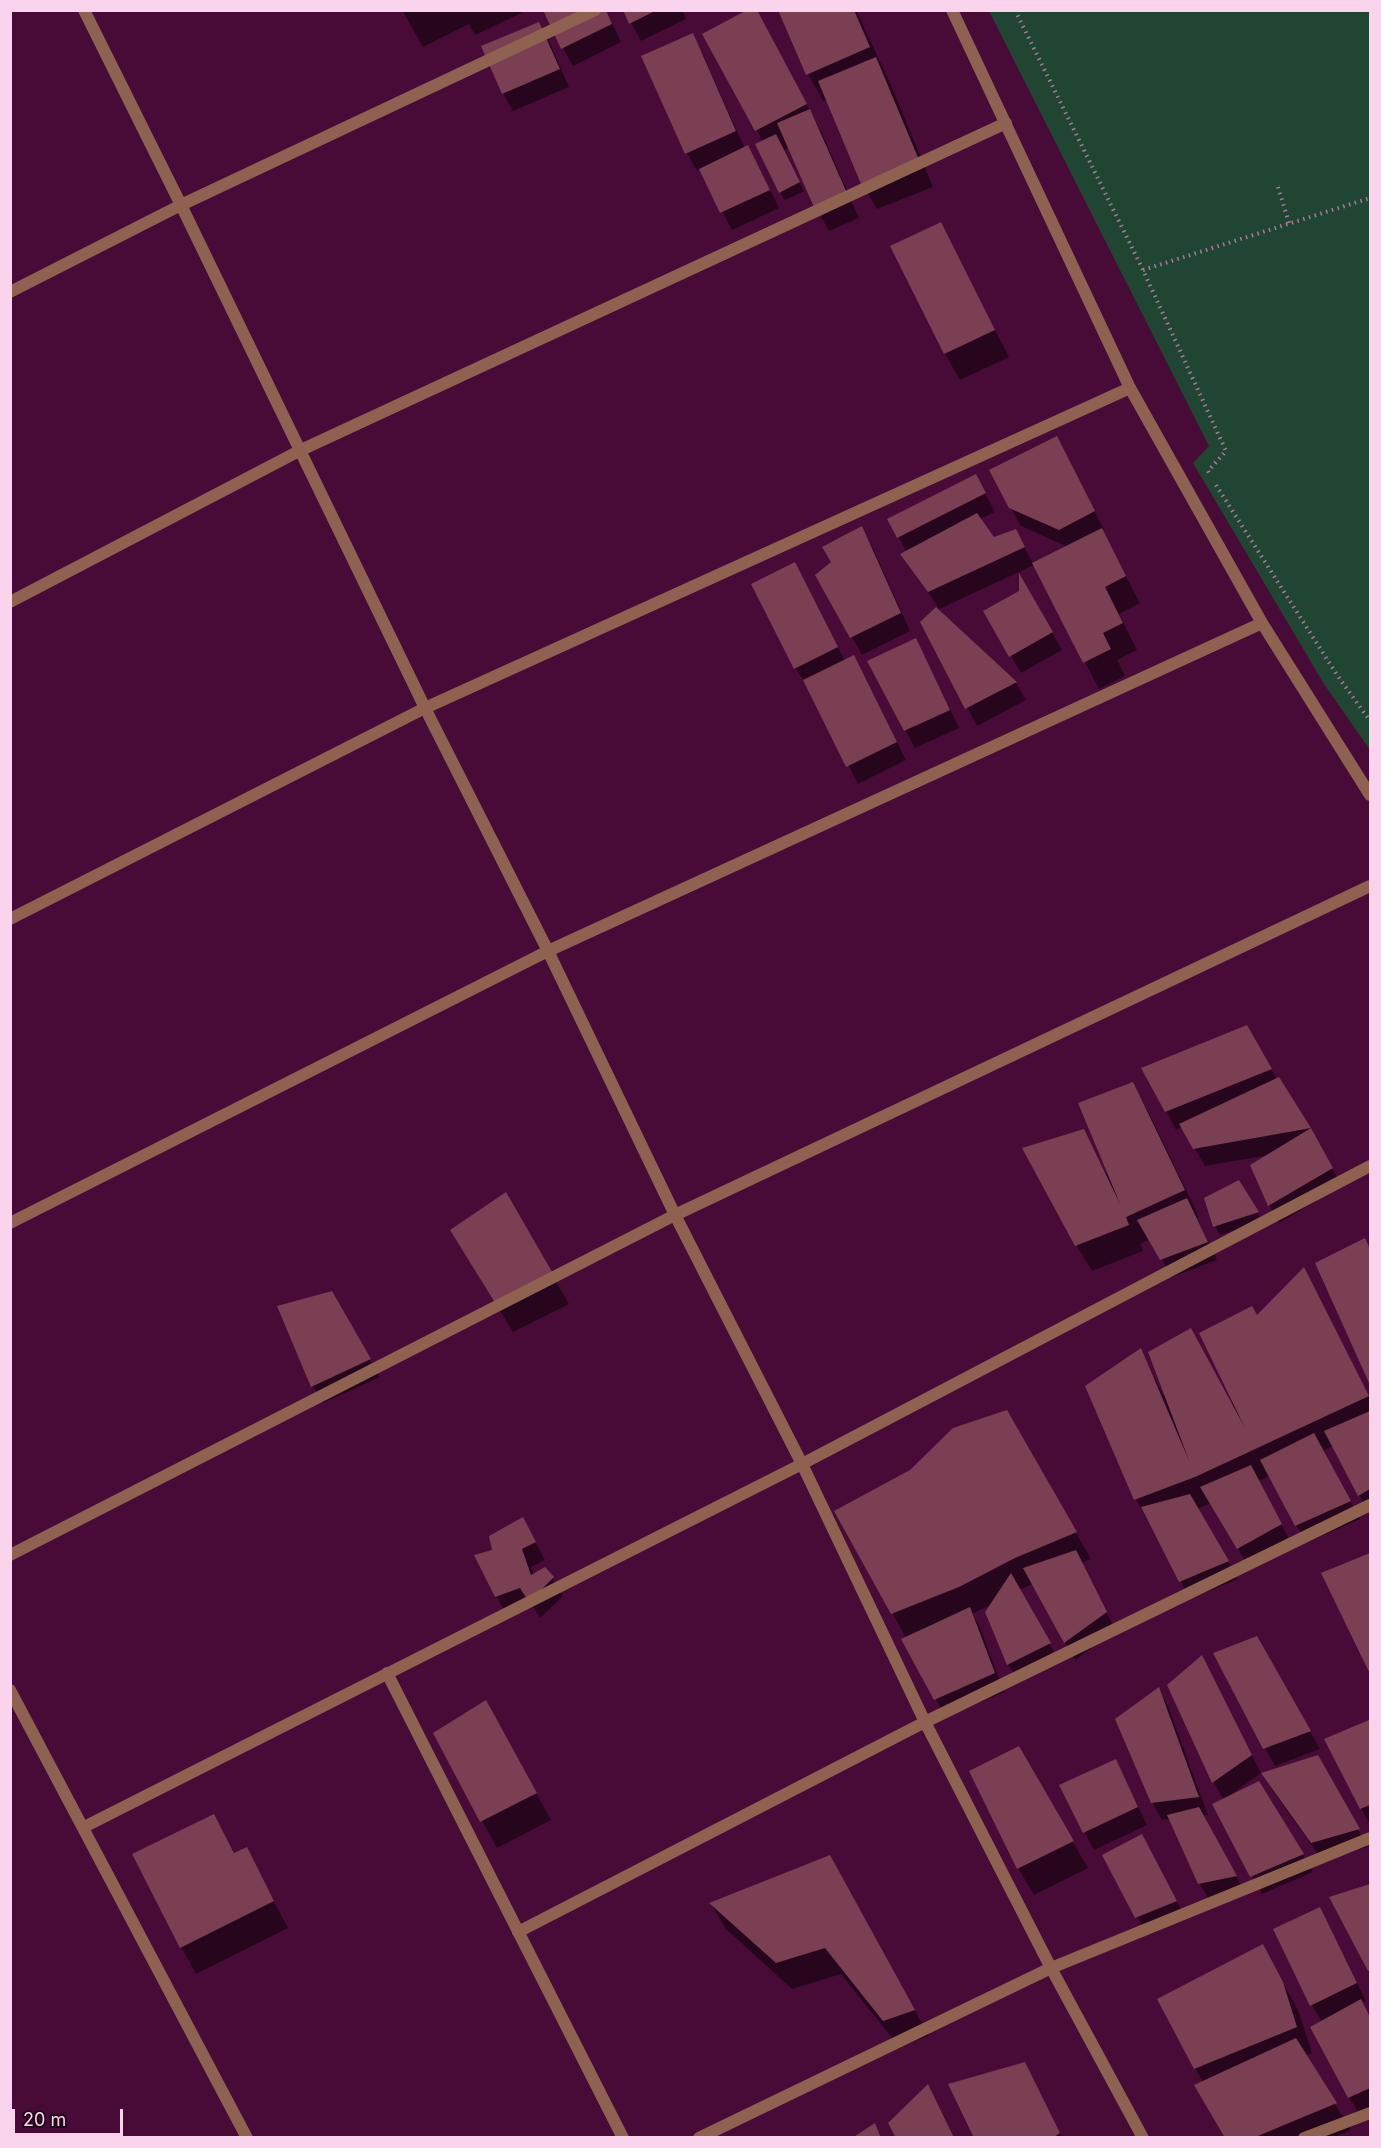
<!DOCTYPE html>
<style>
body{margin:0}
#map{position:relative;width:1381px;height:2148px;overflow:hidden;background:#480b38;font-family:Inter,sans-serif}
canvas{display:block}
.frame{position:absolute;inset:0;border:12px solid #fad4ec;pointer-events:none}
.scale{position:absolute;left:12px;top:2109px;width:111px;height:27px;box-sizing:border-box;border:3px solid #fad4ec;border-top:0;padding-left:8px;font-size:18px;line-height:21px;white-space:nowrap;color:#fad4ec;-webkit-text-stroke:4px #200719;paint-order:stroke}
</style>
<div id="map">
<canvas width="1381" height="2148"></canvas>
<div class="frame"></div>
<div class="scale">20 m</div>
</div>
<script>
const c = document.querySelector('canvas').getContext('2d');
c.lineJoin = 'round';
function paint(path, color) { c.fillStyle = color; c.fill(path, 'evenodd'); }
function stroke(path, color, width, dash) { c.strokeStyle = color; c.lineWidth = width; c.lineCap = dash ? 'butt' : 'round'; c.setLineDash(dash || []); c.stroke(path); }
paint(new Path2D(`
 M989,11h381v739l-46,-66 -131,-221 16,-17z`), '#204633');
paint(new Path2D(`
 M402,10h126l-53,25 -6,-11 -46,23z
 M606,10l15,32 -48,24 -10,-18z
 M624,10h58l4,9 -45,22z
 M779,10h77l35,75 42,102 -56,22 -15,-26 -35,-84 -4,2 -15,-27z
 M538,23l11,18 20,46 -56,24 -10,-18z
 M692,35l10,18 43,96 3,-2 10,18 21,43 -47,22 -32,-60 -3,1 -10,-18 -44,-96z
 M704,35h65l52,96 38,87 -30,13 -10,-18 -29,-66 -7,4 21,40 -19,9 -5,-8 -17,-50z
 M940,224l69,133 -49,23 -15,-26 -53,-107z
 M1066,456l38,74 -2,1 38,72 -21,11 18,36 -20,10 8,16 -26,13 -65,-124 -97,45 79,73 10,17 -49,26 -55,-104 16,-15 -36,-53 5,-2 -18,-32 87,-44 19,36 -15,7 14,20 22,-8 17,33 35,-17 -47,-21 -11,-19z
 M862,528l10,18 38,85 -48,24 -45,-80 16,-13z
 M795,564l50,97 19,14 42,85 -48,24 -51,-99 -12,-17z
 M1021,578l41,72 -41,23 -35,-61 35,-21z
 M925,658l34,70 -44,20 -46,-87z
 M1247,1027l30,52h1l32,50 32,57 -63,37 -10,-18v-50l-64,11 -23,-39 -6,3 -32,-62z
 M1132,1084l16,27 51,106 -2,1 20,42 -45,17 -22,-38 -10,5 3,7 -51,20 -16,-26 7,-114 23,43 3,-1z
 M1238,1182l24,39 -42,14 -5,-9z
 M506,1195l63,109 -56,28 -46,-75z
 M1364,1240l6,10v131l-53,-117z
 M1304,1269l66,130v113h-1l-10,-17 -26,-49 -10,5 37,68 -54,24 -36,-67 -11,5 32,62 -43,23 -37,-63 -14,6 41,70 -48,20 -54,-100 4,-149 23,45 68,8 3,-1 23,-85z
 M331,1293l49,84 -57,26 -10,-17z
 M1006,1412l85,147 -10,4 35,68 -41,29 -42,-77 -3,2 -11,5 41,72 -41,20 -11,-18 -21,-52 5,-8 -20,10 8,13 24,65 -58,25 -43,-77 3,-2 -70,-126 75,-41z
 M522,1519l23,41 -14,7 3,8 18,3 11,18 -23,22 -8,-13 -26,9 -10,-18 -3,-45z
 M1370,1554v116l-47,-97z
 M1256,1638l64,111 -45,17 -60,-112z
 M1202,1658l59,115 -29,21 1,1 26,-12 54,89 -51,22 -48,-90 10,-4 -10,-17 -45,-97z
 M1158,1689l10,17 40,109h-6l44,79 -36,7 -11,-18 -28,-64 -9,1 -10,-18z
 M1369,1722l1,3v100l-9,-17z
 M501,1729l50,91 -54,28 -62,-114z
 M1018,1748l70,120 -54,27 -16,-27 -47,-96z
 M1317,1757l51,90 -46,13 -49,-69 -10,-17z
 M1116,1761l31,64 -53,25 -33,-64z
 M214,1815l21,39 11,-5 42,79 -92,46 -15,-27z
 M1151,1853l35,66 -39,16 -43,-80z
 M844,1883l85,153 -30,11 -58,-73 -49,15 -66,-60 -15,-25z
 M1370,1886v86l-39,-74z
 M1329,1926l37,75 -5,2 9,16v91l-10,5 -11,-18 -27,-75 -10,-17z
 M1277,1972l21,38 14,43 -7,3 46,74 -18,8h-107l-23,-56 -8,-14z
 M1024,2064l38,74h-87z`), '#0007');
paint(new Path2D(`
 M543,10h63l6,14 -51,25z
 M623,10h34l-28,14z
 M747,10h10l50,94 -52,27 -53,-97z
 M778,10h76l16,37 -64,28z
 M539,22l21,47 -58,25 -21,-48z
 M693,33l43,98 -51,23 -44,-98z
 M876,57l43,103 -58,24 -43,-103z
 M810,109l40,91 -33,14 -40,-91z
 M776,134l24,48 -21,11 -24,-49z
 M748,145l22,45 -50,23 -21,-44z
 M941,222l54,108 -51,24 -54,-108z
 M1057,436l38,75 -36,19 -50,-22 -20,-38z
 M976,474l10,19 -89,45 -10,-19z
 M977,513l17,24 22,-8 9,18 -97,45 -28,-38z
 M862,526l39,87 -51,25 -35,-63 16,-13 -9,-15z
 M1102,528l24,48 -21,11 18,36 -20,10 8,16 -28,14 -51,-100z
 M795,562l43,85 -44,22 -43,-85z
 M1019,573l34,59 -44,25 -26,-46 36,-20z
 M936,607l81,75 -52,27 -45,-87z
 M916,638l34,72 -46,21 -37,-70z
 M854,655l43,87 -51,25 -43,-87z
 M1247,1025l25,44 -107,43 -24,-44z
 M1279,1077l32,51 22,40 -65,38 -18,-41 61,-37 -118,21 -14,-25z
 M1133,1082l52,108 -59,27 3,8 -54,21 -53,-98 62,-19 37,77 -43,-103z
 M1239,1180l20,32 -46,15 -9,-29z
 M506,1192l49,85 -58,29 -47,-76z
 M1187,1198l21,44 -48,18 -23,-40z
 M1365,1238l5,11v136l-55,-122z
 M1304,1267l65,129 -174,81 -61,23 -49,-114 56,-38 49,115 -42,-111 43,-24 54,100 -46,-95 53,-27 5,9z
 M332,1291l39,68 -60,28 -34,-81z
 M1007,1410l70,122 -62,26 -56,29 -68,27 -57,-103 76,-41 43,-42z
 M1370,1411v78l-12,7 -34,-65z
 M1314,1433l37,68 -56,25 -35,-66z
 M1251,1465l31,59 -45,25 -37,-62z
 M1190,1494l39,67 -50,21 -38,-75z
 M523,1517l13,25 -14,7 9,26 14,-8 9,10 -25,25 -9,-14 -25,9 -21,-42 18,-5 -3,-14z
 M1076,1550l31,62 -43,31 -41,-75z
 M1370,1553v121l-49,-101z
 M1011,1573l40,70 -44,22 -22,-53z
 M970,1607l25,66 -61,27 -33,-61z
 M1257,1636l54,95 -48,18 -50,-96z
 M1202,1655l50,100 -40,28 -45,-98z
 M1159,1687l40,110 -48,6 -36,-84z
 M486,1700l51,93 -57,29 -47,-89z
 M1369,1720l1,85 -10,4 -36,-70z
 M1019,1746l55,95 -57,28 -48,-98z
 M1318,1755l42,74 -49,14 -50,-70z
 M1116,1759l22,48 -55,26 -24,-48z
 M1259,1781l45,73 -54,23 -38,-73z
 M1199,1807l38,69 -39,8 -31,-69z
 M214,1814l20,39 13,-6 27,54 -94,47 -48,-94z
 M1142,1834l35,67 -42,17 -33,-63z
 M830,1855l85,155 -32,11 -58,-73 -49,15 -67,-60z
 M1370,1884v86l-2,1 -39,-74z
 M1320,1907l37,76 -47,23 -37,-77z
 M1263,1944l20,38 14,45 -103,42 -37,-70z
 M1361,1999l9,18v71l-22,10 -38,-71z
 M1296,2038l41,65 -84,35h-28l-31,-53z
 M1025,2062l35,71 -7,5h-79l-26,-54z
 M928,2084l26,54h-58l-8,-15z
 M875,2123l6,15h-29z`), '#7a3f52');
stroke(new Path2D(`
 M1015,10l128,260 83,181 -18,20 1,2
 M1370,10v1
 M1278,187l11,36
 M1143,270l227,-72
 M1216,485l121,190 33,46`), '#a9789a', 4, [1.5, 4.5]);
stroke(new Path2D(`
 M84,10l97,195 244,503 123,243 127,264 127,249 123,258 126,246 92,170
 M952,10l178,378 132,235 108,172
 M10,292l171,-87 414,-195
 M10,602l291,-152 705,-327
 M10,919l415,-211 705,-320
 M10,1223l538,-272 714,-328
 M10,1555l665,-340 695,-329
 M387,1673l236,465
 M10,1690l237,448
 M84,1827l718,-363 568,-298
 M518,1932l407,-210 445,-217
 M699,2138l352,-170 319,-130`), '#8e6150', 12);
stroke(new Path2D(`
 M1304,2138l66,-25`), '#8e6150', 12);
</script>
